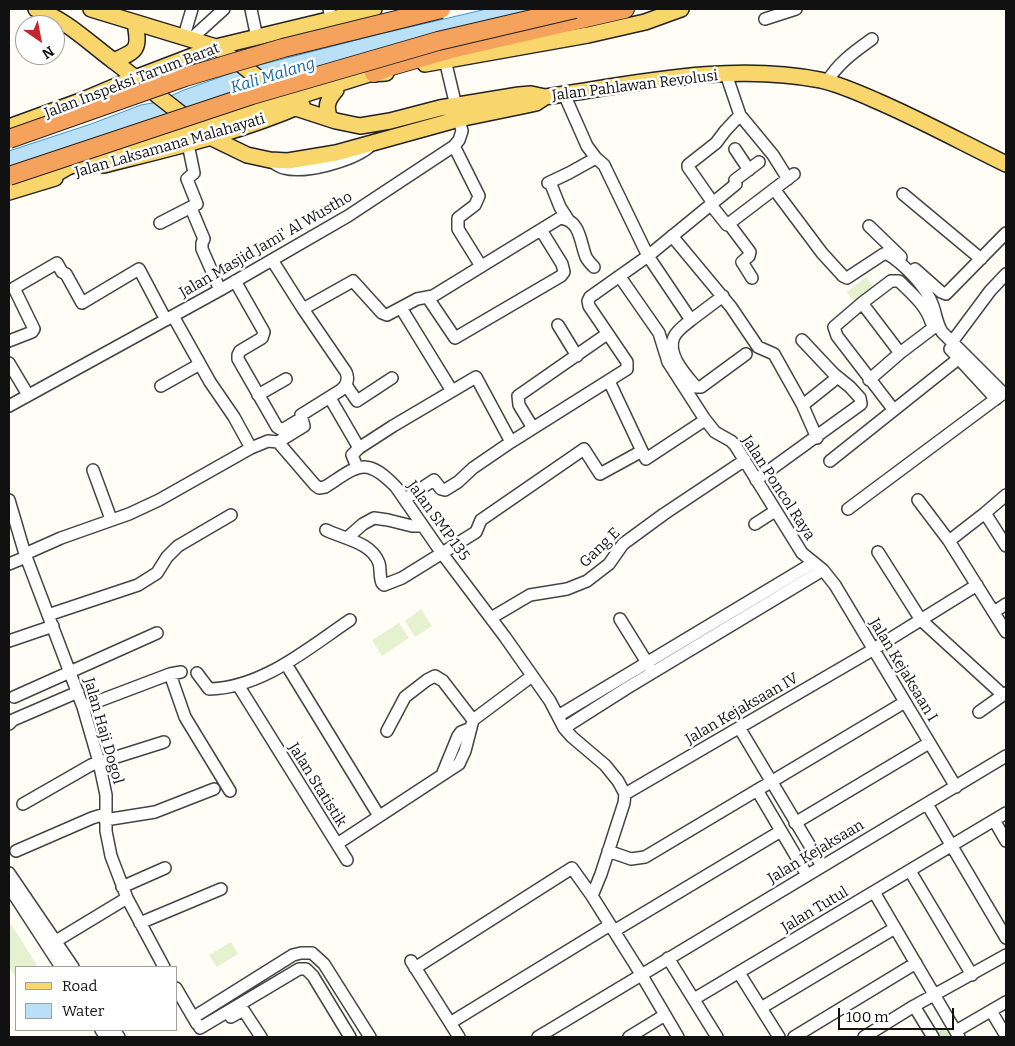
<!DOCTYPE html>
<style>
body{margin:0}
#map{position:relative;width:1015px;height:1046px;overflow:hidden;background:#fffdf5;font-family:Bitter,serif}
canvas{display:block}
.frame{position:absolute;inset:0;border:10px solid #111;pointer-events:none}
.legend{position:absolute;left:15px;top:966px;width:162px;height:65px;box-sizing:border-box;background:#fff;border:1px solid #a0a0a0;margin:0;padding:6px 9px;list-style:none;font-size:15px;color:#111}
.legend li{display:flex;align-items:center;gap:10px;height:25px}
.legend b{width:25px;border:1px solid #a0a0a0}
.north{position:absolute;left:15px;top:15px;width:50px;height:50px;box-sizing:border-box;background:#fff;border:1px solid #a0a0a0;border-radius:50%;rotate:147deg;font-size:14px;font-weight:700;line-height:20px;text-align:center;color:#111}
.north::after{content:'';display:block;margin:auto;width:18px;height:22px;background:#c4262e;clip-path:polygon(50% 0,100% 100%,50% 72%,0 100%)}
.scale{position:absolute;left:838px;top:1008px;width:116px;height:22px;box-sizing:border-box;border:2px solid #111;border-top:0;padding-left:6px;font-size:15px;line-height:18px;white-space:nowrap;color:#111;-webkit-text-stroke:4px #fff;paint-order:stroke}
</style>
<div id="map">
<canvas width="1015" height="1046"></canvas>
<div class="frame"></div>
<ul class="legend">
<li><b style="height:6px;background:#f9d66b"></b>Road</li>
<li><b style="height:14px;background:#b9e0f7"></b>Water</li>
</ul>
<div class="north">N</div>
<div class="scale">100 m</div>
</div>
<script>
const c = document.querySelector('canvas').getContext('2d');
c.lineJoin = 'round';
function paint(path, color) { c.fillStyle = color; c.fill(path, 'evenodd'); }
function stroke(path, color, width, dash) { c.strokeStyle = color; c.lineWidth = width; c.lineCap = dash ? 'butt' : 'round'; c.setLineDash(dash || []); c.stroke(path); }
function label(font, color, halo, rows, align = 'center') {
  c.font = font + ' Bitter,serif'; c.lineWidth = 5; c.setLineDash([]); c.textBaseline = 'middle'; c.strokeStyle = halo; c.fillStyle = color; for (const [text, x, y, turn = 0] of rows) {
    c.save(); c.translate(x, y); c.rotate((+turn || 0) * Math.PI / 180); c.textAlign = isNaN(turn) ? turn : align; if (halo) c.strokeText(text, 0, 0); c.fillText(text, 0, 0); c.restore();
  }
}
paint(new Path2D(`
 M948,1026l7,11h-22l-1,-2z`), '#d5ebbd');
paint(new Path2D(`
 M866,277l8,11 -19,15 -8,-11z
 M421,609l11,17 -17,11 -10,-16z
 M399,623l10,15 -27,18 -10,-16z
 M9,921l28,44 -3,2h-18v11l-7,-11z
 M231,942l7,12 -21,13 -8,-12z`), '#e6f2cf');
const water = new Path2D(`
 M487,9h88l-566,167v-25l82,-27 50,-19 16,-3 27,-12 56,-20 140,-36z`);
paint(water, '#b9e0f7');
stroke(water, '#3f96cf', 1);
const minor = new Path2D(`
 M251,9l6,29
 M329,9l2,10
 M765,19l31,-10
 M184,36l8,-27
 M191,39l33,-30
 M726,74l14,41 33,40 15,24
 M827,82c11,-19 27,-30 45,-43
 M564,94l23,52 9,12 8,7 44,91 43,64c-6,5 -14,10 -17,17 -8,17 12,38 22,50h5l45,-33
 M454,146l25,50 -4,9 -17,13v11l23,37
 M735,149l14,21
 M270,161c5,2 9,6 14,7 21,6 67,-7 84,-20
 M550,182l10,25 9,14
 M548,183l21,-10 27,-15
 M774,189l48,64 21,23 4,2 35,-23 4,-2c17,10 41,34 47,53 3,9 4,18 9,26l62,62
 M903,194l78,65
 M713,203l-25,-36v-2l28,-22 9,-12 15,-16
 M711,205l16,20 67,-51
 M191,208l13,31 -2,4v6l18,41
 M160,223l37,-19 -10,-25 7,-6 -6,-29
 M729,224l21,28 -1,4 -7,6 10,16
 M869,226l32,31
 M672,236l59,71 27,40 16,7 28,50 15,34
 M272,260l31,49 43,63c3,7 1,13 -5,18l-40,25 3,11 -26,16
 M915,269l26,23 5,2 60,-61
 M620,277l39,56 9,29 36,56 11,14 16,9 4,4 67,108 21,17 12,15 121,202
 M235,281l29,51 -2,6 -22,13 -2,4v4l39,68 5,3 15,-9
 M428,298l27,40 106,-62 3,-4 -2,-8 -21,-34
 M862,303l38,50
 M401,308l51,83
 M303,309l50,-28 29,32 5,2 30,-16 16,-3 127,-78c21,2 20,25 26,39 2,4 5,7 8,10
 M173,316l37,66 24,35 17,31
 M691,320l32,-24
 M558,325l19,31
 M9,341l23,-9 2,-3 -20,-41 43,-25 5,9 4,2 16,29 57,-34 27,51
 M952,342l38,-51 16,-17
 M950,349l46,50
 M9,363l19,32
 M869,380l31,-27 33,-25
 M609,381l33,70
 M346,385l11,16 35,-23
 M161,386l39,-22
 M258,395l28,-16
 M330,398l29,50
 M803,405l35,-28
 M9,406l211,-116 128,-74 106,-70 5,-6 3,-9 -17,-71
 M893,409l-56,-73 -3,-9 28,-24 29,-22h8c12,12 27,24 32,41
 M533,428l-14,-23 -1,-9 89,-62
 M830,461l128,-102
 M357,467l-5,-12 7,-7 34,-22 83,-49 35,65
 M93,470l18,49
 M756,480l105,-76 -1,-6 -10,-11 -16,-13 -32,-34
 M1006,495l-21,18 -36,28 57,91
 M405,499l29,-19 7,9 4,1 13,-8 15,-14 38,-26 116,-73v-7l-38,-56 -1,-5 2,-4 58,-41 88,-72 -1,-4 24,-18
 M9,500l16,54 58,153 16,55 7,33v36l5,25 16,42 37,69
 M918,500l31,41
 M848,509l153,-114
 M985,513l21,33
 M755,524l20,-13
 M326,530c18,9 45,12 53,33 2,6 0,13 3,20l2,2 18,-7 74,-46 5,-12 103,-71 16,25 42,-23 4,8 59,-39
 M347,538l16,-14 11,-6 14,2 24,6h11
 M878,552l43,68 82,75 3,-2
 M25,554l36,-16 68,-24 30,-14 92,-52 17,-7 10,1 37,43 4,3 6,-1c33,-21 40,-32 71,0l45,65 64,85 45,64 14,27 8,9 33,28 13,16 7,13 -1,9 -23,71 -9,22 49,78 37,63
 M9,564l17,-7
 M994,612l12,-8
 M48,615l90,-30 19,-12 10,-16 11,-11 53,-31
 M491,618l39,-23 37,-6 20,-8 22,-17 14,-20 41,-30 81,-54
 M620,619l31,50
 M9,641l44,-15
 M286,664l93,152
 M197,673l12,16c53,-1 98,-40 141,-69
 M170,674l15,43 45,74
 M238,685l99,159 122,-80 6,-13 8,-31 59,-44
 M14,697l143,-64
 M83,707l87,-33 11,-2
 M979,712l24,-17
 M558,716l255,-153
 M9,724l4,-4 65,-28
 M564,728l63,-40 196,-118
 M740,729l82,137
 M387,731l18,-34 22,-17 8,-4 8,5 30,39
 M442,775l16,-39 3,-4 10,-4
 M757,790l50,85
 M625,794l244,-142 108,-67
 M23,804l68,-39 73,-23
 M927,804l79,134
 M105,820l50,-8 59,-23
 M994,820l12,21
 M795,823l134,-80
 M337,844l10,16
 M16,851l76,-33 13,-4
 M608,851l23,8 14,-2 260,-155
 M910,871l62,104
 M9,873l64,94
 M9,887l52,80
 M122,887l43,-19
 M874,892l85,145
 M140,923l81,-34
 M614,931l167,-100
 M51,944l76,-46
 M668,958l49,79
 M411,961l48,76
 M415,968l157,-100 20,28
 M739,973l40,64
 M176,988l21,36
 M694,999l312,-186
 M914,1006l19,31
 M761,1008l134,-80
 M991,1011l15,25
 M194,1017l99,-62 8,-2h11l12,11 46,73
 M231,1017l9,-5 4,-1 17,26
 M450,1023l160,-98
 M200,1028l99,-59h7l7,7 37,61
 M101,1030l5,7
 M114,1030l5,7
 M956,1031l50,-29
 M538,1037l468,-281
 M629,1037l36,-22
 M794,1037l122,-74
 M864,1037l50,-31 92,-51`);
const major = new Path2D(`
 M36,9c31,11 53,34 79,53 32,25 64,50 97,76l35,17 23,5 18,1 48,-8 123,-34 68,-14 9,-2 9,-6
 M91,9l125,38 27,19 53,42 40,13 24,5 30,-5 50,-13 79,-13 12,-1 14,3c89,-13 184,-35 275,-17 19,4 39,13 57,21 44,19 86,42 129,63
 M113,61c24,-10 27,-11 22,-38
 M425,64l163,-29 57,-13 36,-13
 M330,119c-5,-12 -3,-19 6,-29
 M9,127l74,-27 52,-22 81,-31 158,-38
 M104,165c67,-17 134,-32 198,-60
 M47,179l21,-12 54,-18 98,-28 149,-47 17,-1
 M9,192l46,-14`);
const highway = new Path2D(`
 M374,73l14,-6 63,-18 174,-40`);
stroke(minor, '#444', 14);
stroke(major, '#222', 18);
stroke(highway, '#222', 20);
stroke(minor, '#fff', 11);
stroke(major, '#f9d66b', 15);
stroke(highway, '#f5a25d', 18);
const highwayBridge = new Path2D(`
 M9,139l176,-62 98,-29 158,-39
 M9,176l243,-81 186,-54 137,-32`);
stroke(highwayBridge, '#222', 20, []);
stroke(highwayBridge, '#f5a25d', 18);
label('15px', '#111', '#fff', [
 ["Jalan Inspeksi Tarum Barat",132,81,-21],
 ["Jalan Pahlawan Revolusi",635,86,-7],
 ["Jalan Laksamana Malahayati",170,146,-16],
 ["Jalan Masjid Jami' Al Wustho",266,245,-30],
 ["Jalan Poncol Raya",778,488,57],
 ["Jalan SMP 135",438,521,54],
 ["Gang E",600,548,-44],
 ["Jalan Kejaksaan I",903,670,59],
 ["Jalan Kejaksaan IV",742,709,-30],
 ["Jalan Haji Dogol",103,731,74],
 ["Jalan Statistik",317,785,58],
 ["Jalan Kejaksaan",816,852,-31],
 ["Jalan Tutul",815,910,-31]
]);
label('italic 16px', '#1768a6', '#fff', [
 ["Kali Malang",273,76,-17]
]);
</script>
